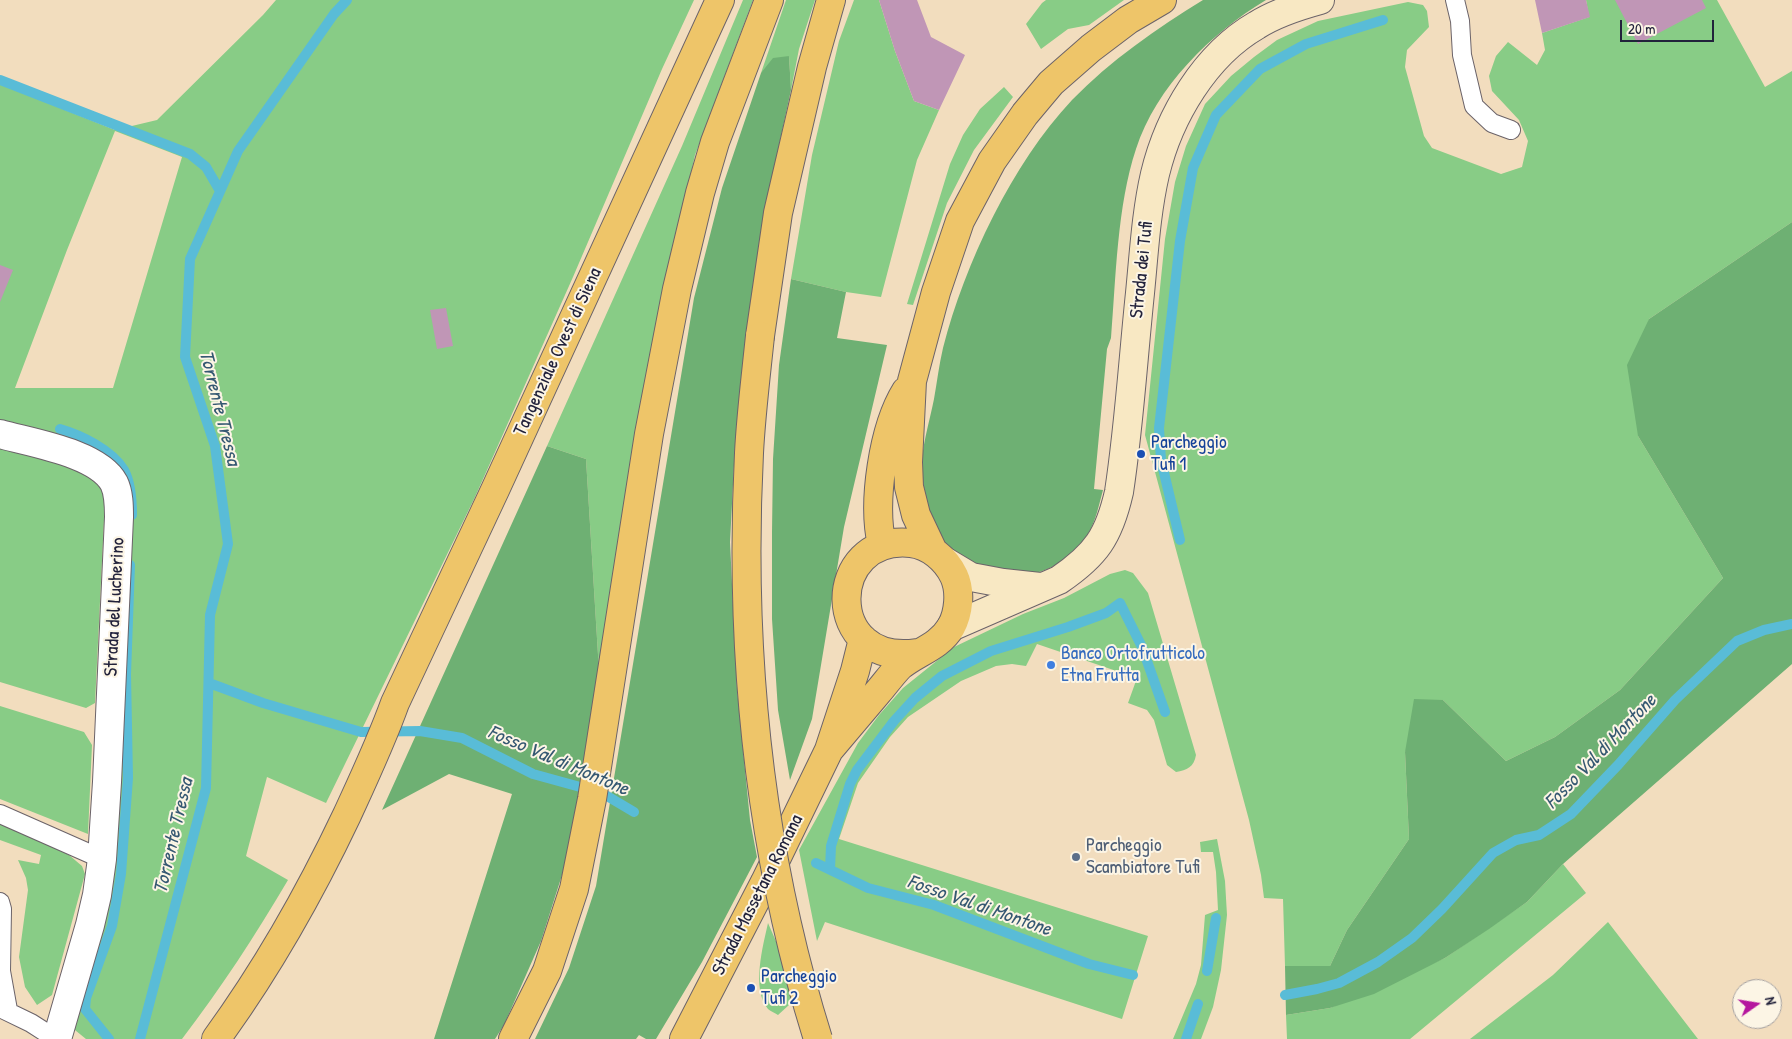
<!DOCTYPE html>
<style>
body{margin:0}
#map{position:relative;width:1792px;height:1039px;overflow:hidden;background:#f2ddbe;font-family:"Patrick Hand",sans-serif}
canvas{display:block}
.north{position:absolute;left:1732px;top:979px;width:50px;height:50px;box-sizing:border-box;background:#fcf5e5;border:1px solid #a5a1a1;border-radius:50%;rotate:77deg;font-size:14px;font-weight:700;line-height:20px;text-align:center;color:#22223b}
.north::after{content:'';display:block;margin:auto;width:18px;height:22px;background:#b5179e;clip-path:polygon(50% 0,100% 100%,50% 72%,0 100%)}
.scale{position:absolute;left:1620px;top:20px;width:94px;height:22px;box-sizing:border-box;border:2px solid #22223b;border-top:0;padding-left:6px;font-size:15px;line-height:18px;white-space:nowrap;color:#22223b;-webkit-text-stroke:4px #fcf5e5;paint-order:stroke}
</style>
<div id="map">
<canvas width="1792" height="1039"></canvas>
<div class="north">N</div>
<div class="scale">20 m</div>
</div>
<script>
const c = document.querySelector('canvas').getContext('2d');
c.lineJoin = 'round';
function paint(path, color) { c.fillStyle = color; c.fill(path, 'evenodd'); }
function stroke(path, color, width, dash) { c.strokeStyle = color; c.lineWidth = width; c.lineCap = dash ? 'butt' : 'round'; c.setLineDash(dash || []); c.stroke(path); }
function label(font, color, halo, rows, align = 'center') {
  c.font = font + ' "Patrick Hand",sans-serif'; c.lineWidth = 4; c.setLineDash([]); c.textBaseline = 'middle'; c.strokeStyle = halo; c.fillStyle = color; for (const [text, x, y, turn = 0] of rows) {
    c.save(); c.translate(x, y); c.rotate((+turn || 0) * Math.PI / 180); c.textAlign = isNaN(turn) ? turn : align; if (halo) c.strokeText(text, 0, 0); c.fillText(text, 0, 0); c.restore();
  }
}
paint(new Path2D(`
 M276,0h418l-32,69 -89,208 -98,220 -149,306 -59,-26 -21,79 42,24c-33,56 -67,108 -106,159h-96l-16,-13 59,-526 -129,-78v-338l115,46 42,-10 106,-105zM115,131l67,26 -69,231h-98l52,-138z
 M743,0h10l-58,155 -37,165 -59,351 -13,-212 -39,-13 135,-300z
 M786,0h29l-16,49 -8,41 -2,-34 -28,17z
 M854,0h25l16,51 19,50 25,9 -22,50 -36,137 -35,-5 -55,-13 21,-124 27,-114z
 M1046,0h78l-35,25 -21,4 -27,20 -15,-25 16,-21z
 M1586,0h131l48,87 27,-16v151l-143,97 -11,117 85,142 -103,112 -65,47 -49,24 -63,-61 -38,52 4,87 -62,91 -17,36h-45l-2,-67 -19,-1 -3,-23 -12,-55 -104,-385 20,-196 10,-57 11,-36 19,-42 26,-28 23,-19 23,-17 41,-19 90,-19 15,3 4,6 2,16 -22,23 -2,17 19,69 8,12 69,26 21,-7 6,-26 -9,-21 -27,-29 -3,-15 7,-20 12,-14 29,23 8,-15 -3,-17 47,-16z
 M1004,87l9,10 -39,53 -27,53 -34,102 -6,-1 43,-140 13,-29 17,-26z
 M0,446l64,17 32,16 7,9 2,12 -10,203 -9,5 -86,-26z
 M1125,570l8,3 15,20 48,162c-2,12 -9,15 -20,17l-9,-7 -13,-45 -7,-10 -19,-7 9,-25 -100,-34 -11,22 -14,-2 -16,2 -35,15 -53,36 -18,20 -32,46 -19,56 309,97 -26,83 -297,-97 -8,19 -18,-91 59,-107 21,-28 24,-27 51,-41 69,-33 41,-16 46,-24z
 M0,706l84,26 8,13 -4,89 -88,-35z
 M0,822l69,33 13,11 3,8 -33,121 -15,10 -12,-18 -6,-30 9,-67 -2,-12 -8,-18 21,4 2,-9 -41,-15z
 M1217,839l8,42 2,34 -6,55 -8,37 -12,32h-28l23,-55 5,-19 4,-50 13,-5 -2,-38 -3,-20h-12l-1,-10z
 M1563,864l23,29 -176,146h-123l-1,-24 44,-7 115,-50 82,-56z
 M1608,922l90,117h-228l83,-64z
 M768,923l17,39 9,33 -5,10 -11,10c-3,-2 -8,-4 -10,-6 -17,-20 -5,-63 0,-86z`), '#88cc86');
paint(new Path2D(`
 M1203,0h63c-55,33 -110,87 -130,149 -19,57 -20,129 -25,189l-4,11 -13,140 9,1c-4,14 -7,31 -15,44 -14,24 -45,43 -73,41 -13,-1 -25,-6 -37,-10 -17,-6 -36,-18 -44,-34 -3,-7 -4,-17 -6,-25 -3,-15 -8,-32 -6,-47 2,-20 8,-40 12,-60 3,-17 5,-34 9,-51 22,-85 69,-184 129,-248 38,-39 85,-72 131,-100z
 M789,56l2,34 -27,124 -18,121 -11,111 -5,96 7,147 13,131 7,37 -55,105 -46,77h-10l-7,-4 -3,4h-101l34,-71 27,-82 98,-588 28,-110 39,-115 12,-15z
 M1792,222v442l-229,200 -36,38 -38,27 -44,29 -71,36 -44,14 -44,7 -1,-49h45l17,-36 62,-91 -4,-87 9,-53 29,1 63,61 49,-24 65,-47 103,-112 -85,-142 -11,-71 22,-46z
 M791,279l55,13 -9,46 50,7 -43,182 -32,192 -22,61 -12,-70 -6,-91v-87l1,-73 6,-94z
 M547,446l39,13 13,212 -30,182 -28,88 -37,84 -9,14h-61l78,-245 -63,-20 -67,36z`), '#6eb073');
stroke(new Path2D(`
 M0,80l190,74 16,13 14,24
 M60,429c21,6 52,21 64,41 7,13 8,30 8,45
 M1180,540l-19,-80 -2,-32 21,-187 13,-73 23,-53 44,-46 46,-25 77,-24
 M209,683l54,20 98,29 59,-1 42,7 71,36 69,19 32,19
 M816,863l52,25 66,17 155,59 44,11
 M830,869l1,-23 19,-62 7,-14 37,-49 21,-23 27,-22 49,-25 77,-24 38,-14 14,-10 22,44 23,65
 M1207,971l9,-53
 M1285,995l32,-6 22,-6 39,-21 34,-24 30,-29 51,-56 23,-13 23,-5 32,-21 47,-49 57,-65 62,-59 27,-11 28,-6
 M109,1039l-24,-30 1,-11 26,-72 9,-52 7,-96 -2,-104 4,-109
 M140,1039l66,-251 4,-173 18,-71 -13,-98 -30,-89 5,-98 48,-108 96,-137 13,-14
 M1186,1039l12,-35`), '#59bcd7', 10);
paint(new Path2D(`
 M879,0h38l14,37 34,18 -26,55 -25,-9 -19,-50z
 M1535,0h51l4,17 -48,16z
 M1615,0h87l4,8 -68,36z
 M0,265l13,5 -13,32z
 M446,308l7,38 -16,3 -7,-39z`), '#c096b6');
const lane = new Path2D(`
 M1455,0l5,21 2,34 12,51 18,17 19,7
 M0,814l102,45
 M0,902l2,7 -1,62 7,39
 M0,1008l31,15 25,16`);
const street = new Path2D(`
 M0,434c32,9 98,19 114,49 5,10 5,24 5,34l-12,265 -5,77 -5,36 -7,30 -33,114`);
const secondary = new Path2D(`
 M946,562l25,15 32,6 37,4
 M951,627l108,-47c37,-25 50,-44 60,-88 10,-65 14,-132 21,-199 4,-40 6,-80 15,-119 14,-58 50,-119 102,-149 19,-12 41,-19 63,-25`);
const primary = new Path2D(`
 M882,545c-10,-42 1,-117 24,-154
 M933,551l-17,-36 -7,-28 -1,-25 4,-81 24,-89 24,-71 32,-60 33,-47 26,-31 40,-35 37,-28 34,-20
 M829,750c16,-19 33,-39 49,-58 7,-8 14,-18 22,-26 17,-14 39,-19 51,-39 8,-14 10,-36 3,-51 -8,-17 -25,-31 -43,-33 -86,-9 -88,124 6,110
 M684,1039l81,-157 64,-132 26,-79 8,-32`);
const highway = new Path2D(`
 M760,336l18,-123 34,-146 19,-67
 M216,1039c51,-70 94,-146 131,-224 17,-37 34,-73 48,-112l100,-213 225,-490
 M513,1039l34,-68 27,-82 18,-90 57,-365 28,-145 23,-96 15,-51 54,-142`);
stroke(lane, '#6b6369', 20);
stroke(street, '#6b6369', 30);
stroke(secondary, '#6b6369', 30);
stroke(primary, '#6b6369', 30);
stroke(highway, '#6b6369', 30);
stroke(lane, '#fff', 18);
stroke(street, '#fff', 28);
stroke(secondary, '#f8e8c3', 28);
stroke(primary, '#eec569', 28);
stroke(highway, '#eec569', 28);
const highwayBridge = new Path2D(`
 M760,336c-4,39 -9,78 -11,117 -10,197 10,397 69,586`);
stroke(highwayBridge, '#6b6369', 30, []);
stroke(highwayBridge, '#eec569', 28);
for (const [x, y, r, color] of [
 [1141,454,5,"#1a4fb4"],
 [1051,665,5,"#3f7fe0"],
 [1076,857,5,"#5c6f8a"],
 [751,988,5,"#1a4fb4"]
]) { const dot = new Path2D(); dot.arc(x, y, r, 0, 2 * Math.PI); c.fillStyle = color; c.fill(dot); stroke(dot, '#fcf5e5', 2); }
label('19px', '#22223b', '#fcf5e5', [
 ["Strada dei Tufi",1142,270,-84],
 ["Tangenziale Ovest di Siena",558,352,-65],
 ["Strada del Lucherino",115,607,-87],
 ["Strada Massetana Romana",758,895,-63]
]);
label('19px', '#164399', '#fcf5e5', [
 ["Parcheggio",1151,443],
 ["Tufi 1",1151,465],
 ["Parcheggio",761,977],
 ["Tufi 2",761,999]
], 'left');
label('19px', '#366cbe', '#fcf5e5', [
 ["Banco Ortofrutticolo",1061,654],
 ["Etna Frutta",1061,676]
], 'left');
label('19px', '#4e5e75', '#fcf5e5', [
 ["Parcheggio",1086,846],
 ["Scambiatore Tufi",1086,868]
], 'left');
label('italic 20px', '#355872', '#fcf5e5', [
 ["Torrente Tressa",219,408,76],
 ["Fosso Val di Montone",1601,752,-46],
 ["Fosso Val di Montone",558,761,23],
 ["Torrente Tressa",174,836,-77],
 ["Fosso Val di Montone",979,906,19]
]);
</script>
